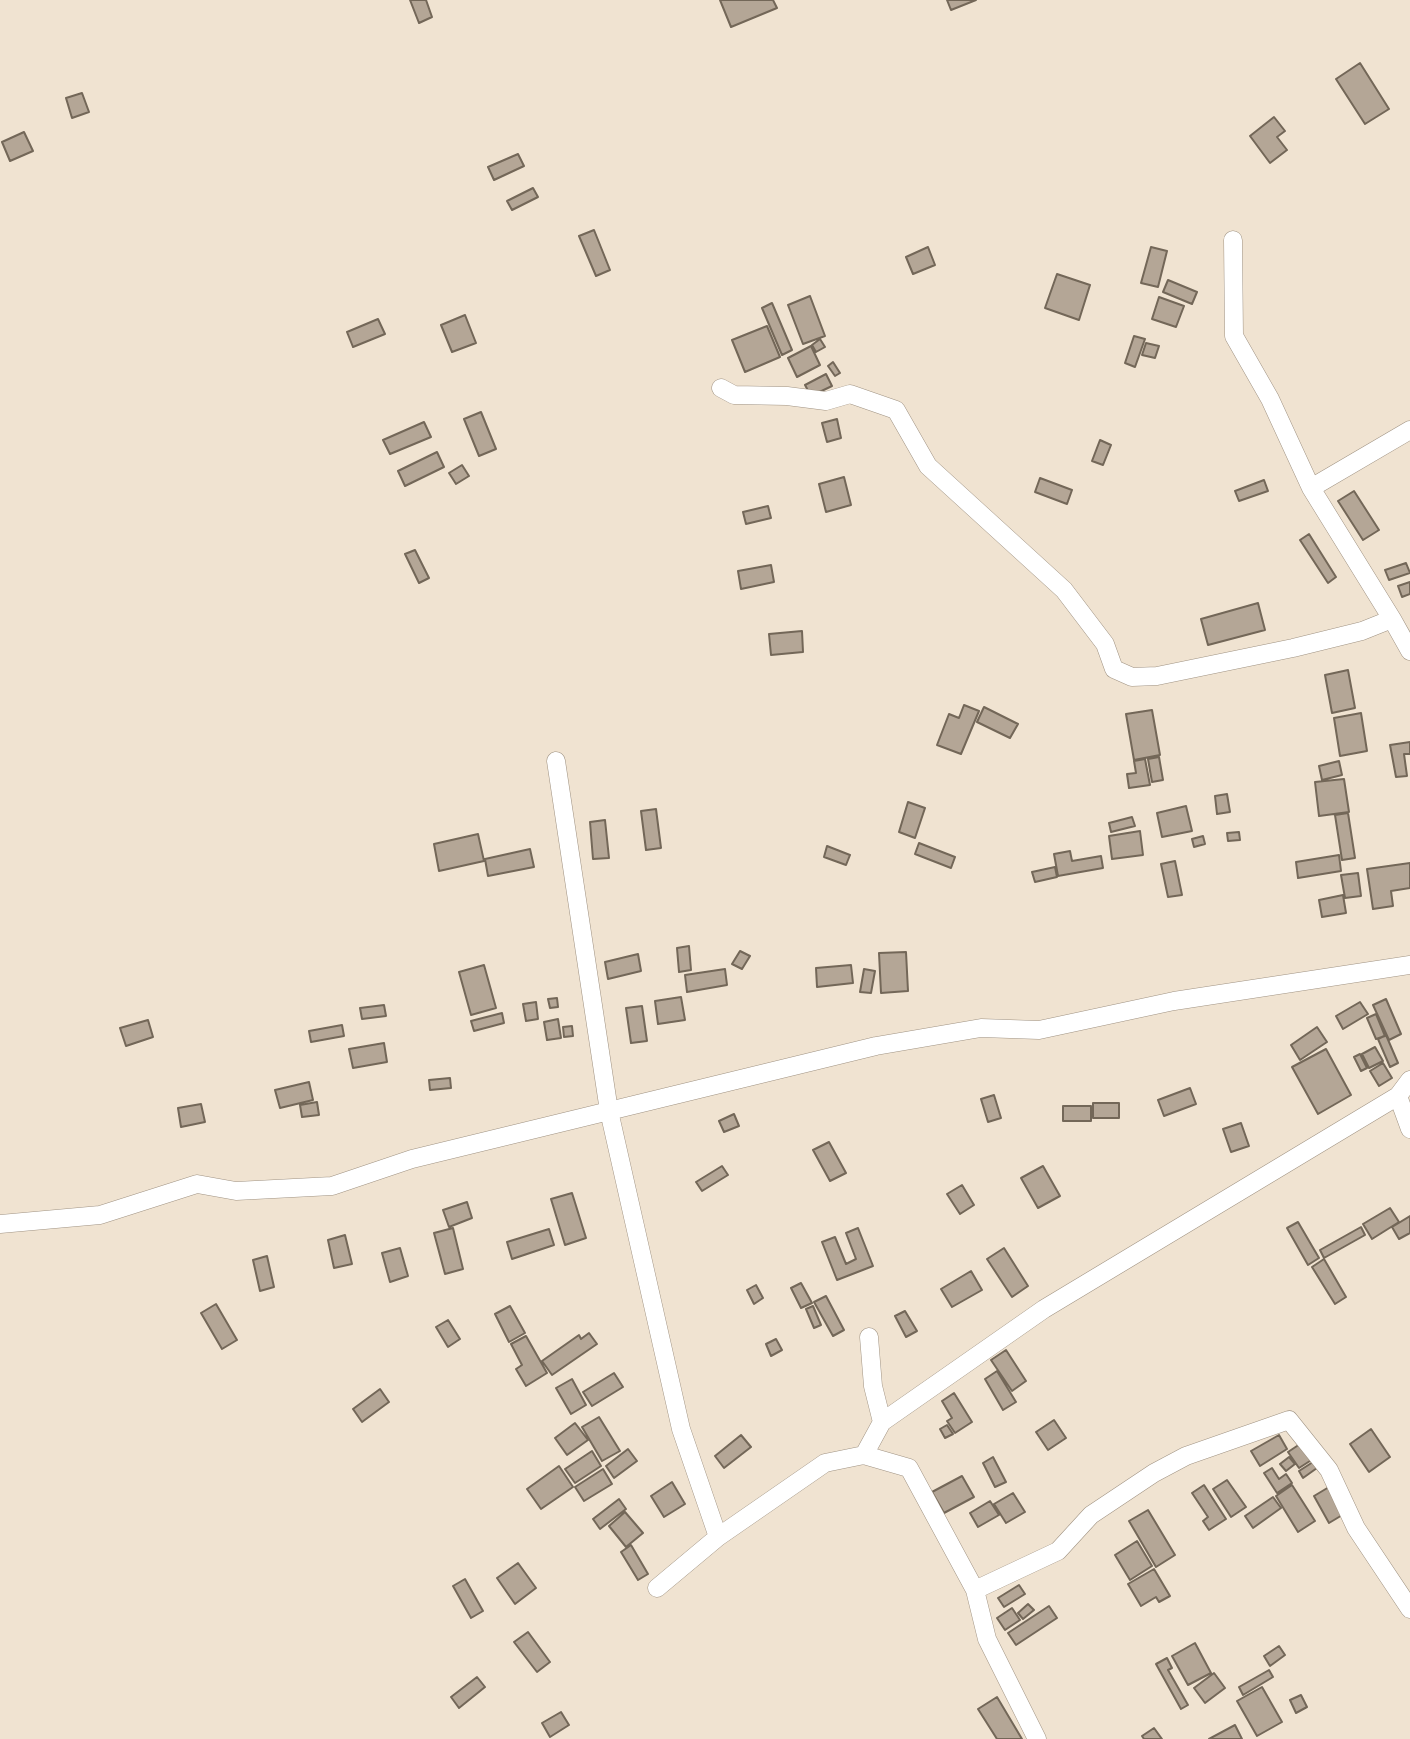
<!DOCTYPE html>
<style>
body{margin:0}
canvas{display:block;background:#f0e3d1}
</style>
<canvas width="1410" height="1739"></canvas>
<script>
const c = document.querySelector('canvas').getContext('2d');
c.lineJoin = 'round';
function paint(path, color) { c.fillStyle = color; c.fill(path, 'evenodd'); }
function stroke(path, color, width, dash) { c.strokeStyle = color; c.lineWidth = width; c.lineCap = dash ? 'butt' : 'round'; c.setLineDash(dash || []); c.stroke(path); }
const building = new Path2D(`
 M410,0h16l6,17 -13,6z
 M720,0h53l4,8 -46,19z
 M947,0h29l-25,10z
 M1360,63l29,46 -24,15 -29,-45z
 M82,93l7,19 -17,6 -6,-20z
 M1274,117l11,14 -8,6 10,13 -17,13 -20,-27z
 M24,132l9,19 -23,10 -8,-19z
 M518,154l6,12 -30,14 -6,-13z
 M533,188l5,9 -26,13 -5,-9z
 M594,230l16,40 -14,6 -17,-40z
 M928,247l7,18 -22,9 -7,-17z
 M1151,247l16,4 -9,36 -17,-4z
 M1057,274l33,11 -11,35 -34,-12z
 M1168,280l29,12 -5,12 -29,-12z
 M810,296l15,40 -22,8 -15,-39z
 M1159,297l25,9 -8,21 -24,-8z
 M772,303l20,47 -10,5 -20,-47z
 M465,315l11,28 -24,9 -11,-27z
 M378,319l7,15 -32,13 -6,-15z
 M767,326l13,31 -35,15 -13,-32z
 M1134,336l11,3 -10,28 -10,-4z
 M820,339l5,8 -9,5 -4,-7z
 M1146,343l13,3 -4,12 -13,-3z
 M811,346l9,19 -23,12 -9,-19z
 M833,362l7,11 -5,3 -7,-10z
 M826,374l6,12 -21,10 -6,-11z
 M481,412l15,37 -17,7 -15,-37z
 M837,419l4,19 -14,4 -5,-19z
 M424,422l7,15 -41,17 -7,-14z
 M1100,440l11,5 -8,20 -11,-4z
 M437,452l7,15 -39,19 -7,-15z
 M462,465l7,11 -13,8 -7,-11z
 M844,477l7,28 -25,7 -7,-28z
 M1040,478l32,12 -5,14 -32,-12z
 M1264,480l4,11 -29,10 -4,-10z
 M1354,491l25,39 -16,10 -25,-39z
 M768,506l3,12 -25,6 -3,-12z
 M1309,534l27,43 -8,6 -28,-43z
 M415,550l14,28 -10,5 -14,-29z
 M1406,563l4,10 -21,7 -4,-10z
 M771,565l3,17 -33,7 -3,-18z
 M1410,582v12l-8,3 -4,-11z
 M1258,603l7,27 -57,15 -7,-26z
 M802,631l1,21 -32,3 -2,-21z
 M1348,670l7,38 -23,5 -7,-38z
 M964,705l15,6 -18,43 -24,-9 12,-31 10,4z
 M984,707l34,17 -8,14 -33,-16z
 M1152,710l8,45 -26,5 -8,-46z
 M1361,713l6,38 -27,5 -6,-38z
 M1410,742v12h-6l3,22 -11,1 -6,-32z
 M1159,757l4,23 -11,2 -4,-23z
 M1145,759l5,26 -21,3 -2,-14 9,-1 -2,-12z
 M1339,761l3,14 -20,5 -3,-14z
 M1344,779l5,33 -30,4 -4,-34z
 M1227,794l3,18 -13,2 -2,-18z
 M908,802l17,6 -10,30 -16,-6z
 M1186,806l6,25 -30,6 -5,-24z
 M656,809l5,39 -15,2 -5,-39z
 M1348,813l7,45 -13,2 -7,-45z
 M1132,817l3,9 -24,6 -2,-9z
 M605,820l4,38 -16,1 -3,-37z
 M1140,831l3,24 -31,4 -3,-23z
 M1239,832l1,8 -12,1 -1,-8z
 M478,834l6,27 -45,10 -5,-27z
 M1203,836l2,8 -11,3 -2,-8z
 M919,843l36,14 -4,11 -36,-14z
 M827,846l23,9 -4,10 -22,-8z
 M530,849l4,18 -46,9 -3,-17z
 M1070,851l2,10 29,-5 2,12 -45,8 -4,-22z
 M1339,855l2,16 -43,7 -2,-16z
 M1175,861l7,34 -14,2 -7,-33z
 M1410,863v25l-19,3 2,15 -20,3 -6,-40z
 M1055,867l2,10 -22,5 -3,-10z
 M1358,873l3,23 -16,2 -4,-23z
 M1343,895l3,18 -24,4 -3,-17z
 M689,946l2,24 -12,2 -2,-24z
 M740,951l10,5 -8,13 -10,-5z
 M906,952l2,39 -27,2 -2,-40z
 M638,954l3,17 -33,8 -3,-17z
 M484,965l12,43 -25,7 -12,-43z
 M851,965l2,18 -36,4 -1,-19z
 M725,969l2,16 -40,7 -2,-17z
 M864,969l11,2 -4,22 -11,-1z
 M681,997l4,23 -27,4 -3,-23z
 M557,998l1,9 -8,1 -2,-9z
 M1386,999l15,35 -12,6 -16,-35z
 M536,1002l2,17 -12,2 -3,-17z
 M1360,1002l8,12 -25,15 -7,-13z
 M384,1005l2,11 -24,3 -2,-11z
 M642,1006l5,35 -16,2 -5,-35z
 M502,1013l2,10 -30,8 -3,-10z
 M1376,1014l9,22 -9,3 -9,-21z
 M558,1019l3,19 -14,2 -3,-18z
 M148,1020l5,17 -27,9 -6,-18z
 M342,1025l2,11 -33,6 -2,-11z
 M572,1026l1,10 -9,1 -1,-10z
 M1317,1027l10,15 -27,18 -9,-15z
 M1386,1035l12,28 -8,4 -12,-28z
 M384,1043l3,19 -34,6 -4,-19z
 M1375,1047l8,14 -14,7 -7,-14z
 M1326,1049l25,46 -33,19 -26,-47z
 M1360,1054l7,14 -6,3 -7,-14z
 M1383,1063l9,15 -13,8 -9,-15z
 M450,1078l1,10 -21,2 -1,-10z
 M309,1082l4,18 -33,8 -5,-18z
 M1190,1088l6,16 -32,12 -6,-16z
 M994,1095l7,23 -13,4 -7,-23z
 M317,1102l2,13 -17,2 -2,-12z
 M1093,1103h26v15h-26z
 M201,1104l4,18 -24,5 -3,-19z
 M1063,1106h28v15h-28z
 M734,1114l5,12 -15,6 -5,-11z
 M1241,1123l8,23 -18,6 -8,-23z
 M829,1142l17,31 -16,8 -17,-31z
 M722,1166l6,9 -26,16 -6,-9z
 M1043,1166l17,30 -22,12 -17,-30z
 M962,1185l12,20 -14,9 -13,-20z
 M572,1193l14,45 -21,7 -14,-46z
 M467,1202l5,16 -23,9 -6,-17z
 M1390,1208l9,14 -27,17 -9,-15z
 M1410,1216v17l-11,6 -7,-12z
 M1298,1222l21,36 -11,7 -21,-37z
 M1361,1227l4,8 -41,23 -4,-8z
 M453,1228l10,41 -18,5 -11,-41z
 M858,1228l15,38 -36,14 -15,-38 13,-5 11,27 10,-5 -10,-26z
 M549,1229l5,16 -42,14 -5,-17z
 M345,1235l7,29 -18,4 -6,-28z
 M400,1248l8,28 -18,6 -8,-29z
 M1004,1248l24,38 -16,11 -25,-38z
 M267,1256l7,31 -14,4 -7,-31z
 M1324,1259l22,38 -11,7 -23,-37z
 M971,1271l11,19 -30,17 -11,-18z
 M801,1283l11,20 -11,5 -10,-20z
 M756,1285l7,13 -9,6 -7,-14z
 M826,1296l18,34 -11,6 -19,-34z
 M216,1304l21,36 -15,9 -21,-36z
 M510,1306l15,27 -16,9 -14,-28z
 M813,1306l8,19 -7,3 -8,-19z
 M905,1311l12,20 -11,6 -11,-21z
 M448,1320l12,19 -12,8 -12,-20z
 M589,1333l8,11 -45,31 -10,-14 37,-26 2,4z
 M526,1336l21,37 -21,13 -10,-17 6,-4 -11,-21z
 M776,1339l6,11 -11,6 -5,-12z
 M1006,1350l20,31 -14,10 -21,-31z
 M997,1371l19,31 -13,8 -18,-31z
 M614,1373l9,14 -31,19 -9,-14z
 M572,1379l14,26 -15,9 -15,-26z
 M380,1389l9,13 -27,20 -9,-13z
 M954,1393l18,29 -17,11 -8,-12 5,-3 -10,-17z
 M599,1417l21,34 -18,10 -20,-34z
 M1054,1420l12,18 -18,12 -12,-18z
 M575,1423l13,17 -21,15 -12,-17z
 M947,1425l6,9 -8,4 -5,-9z
 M1371,1429l19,28 -21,15 -19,-28z
 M741,1435l10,12 -27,21 -9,-12z
 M1279,1435l8,14 -27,17 -9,-15z
 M1303,1442l10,17 -14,9 -11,-16z
 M628,1449l9,12 -23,17 -8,-12z
 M592,1451l9,15 -26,17 -10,-14z
 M993,1457l13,25 -11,5 -12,-24z
 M1289,1457l6,7 -9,7 -6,-7z
 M1313,1462l4,6 -14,10 -4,-7z
 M559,1466l14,21 -32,22 -14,-20z
 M1272,1468l7,11 7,-5 6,9 -15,10 -13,-20z
 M603,1469l9,15 -28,17 -9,-14z
 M962,1476l12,21 -30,16 -12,-21z
 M1227,1480l19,27 -15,10 -18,-28z
 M672,1482l13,22 -21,13 -13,-21z
 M1204,1485l22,34 -17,11 -6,-9 5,-4 -16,-24z
 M1292,1485l23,36 -17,11 -22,-36z
 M1329,1487l15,27 -15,9 -15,-27z
 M1013,1493l12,19 -19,11 -12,-19z
 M1273,1497l8,11 -28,20 -8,-12z
 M619,1499l7,10 -26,20 -7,-10z
 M990,1501l9,14 -21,12 -8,-14z
 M1148,1510l27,45 -19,12 -27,-46z
 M625,1512l18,21 -17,14 -17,-21z
 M1137,1541l15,25 -22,14 -15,-25z
 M631,1545l17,29 -10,6 -17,-28z
 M518,1563l18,25 -21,16 -18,-26z
 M1154,1569l16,27 -11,6 -3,-5 -15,9 -13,-22z
 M465,1579l18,32 -12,7 -18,-32z
 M1019,1585l6,9 -21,13 -6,-9z
 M1028,1604l6,6 -11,9 -5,-6z
 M1049,1606l8,12 -41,27 -8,-12z
 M1012,1608l8,12 -15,10 -8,-12z
 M528,1632l22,30 -13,10 -23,-30z
 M1195,1643l16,30 -23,12 -16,-29z
 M1279,1646l6,9 -15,11 -6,-10z
 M1167,1658l5,10 -4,2 20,35 -7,4 -25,-45z
 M1269,1670l4,7 -30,18 -4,-8z
 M1214,1673l11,15 -20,15 -11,-15z
 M477,1677l8,10 -26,21 -8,-11z
 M1262,1687l20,35 -25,14 -20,-35z
 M1301,1695l6,12 -11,6 -6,-13z
 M997,1697l25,42h-25l-19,-30z
 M561,1712l8,13 -19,12 -8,-14z
 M1235,1725l7,14h-33z
 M1154,1728l8,11h-18l-2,-3z`);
paint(building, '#b4a696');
stroke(building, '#736758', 2);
const minor = new Path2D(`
 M1233,240l1,96 36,63 41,89 81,131
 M721,388l13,7 53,1 39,5 24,-7 46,16 32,56 136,124 41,54 9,25 18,8 25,-1 136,-28 69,-17 30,-12 18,32
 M1311,488l99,-58
 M556,761l53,350 72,318 37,108
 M1410,1080l-12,16 12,33
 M0,1224l100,-9 97,-31 39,7 96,-5 80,-27 464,-113 105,-18 58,2 135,-29 236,-36
 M869,1337l4,49 9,36 -18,33 45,13 66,122 12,49 50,100
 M882,1422l162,-113 354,-213
 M657,1588l61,-51 107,-74 39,-8
 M975,1590l83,-39 33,-36 63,-42 32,-17 103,-36 40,50 27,58 54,81`);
stroke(minor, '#a09383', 19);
stroke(minor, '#fff', 18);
</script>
